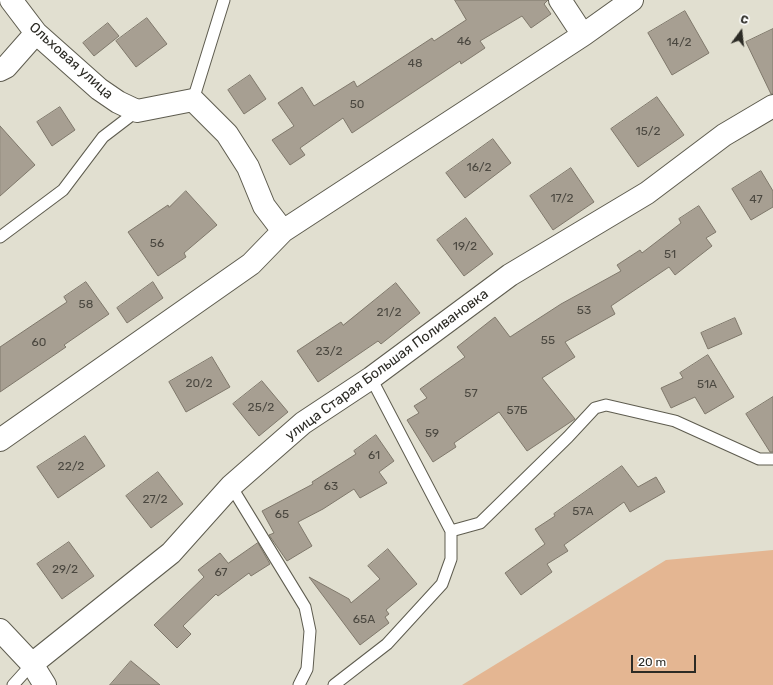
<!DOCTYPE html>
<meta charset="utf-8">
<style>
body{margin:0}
#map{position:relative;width:773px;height:685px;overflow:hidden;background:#e1dfd0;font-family:Rubik,sans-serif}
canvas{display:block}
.north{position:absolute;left:721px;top:12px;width:40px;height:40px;-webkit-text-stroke:3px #fff;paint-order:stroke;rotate:15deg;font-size:11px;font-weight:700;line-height:16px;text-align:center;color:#2c2b25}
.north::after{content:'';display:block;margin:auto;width:14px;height:18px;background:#2c2b25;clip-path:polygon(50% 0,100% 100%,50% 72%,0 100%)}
.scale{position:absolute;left:631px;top:655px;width:65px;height:18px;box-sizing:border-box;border:2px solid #2c2b25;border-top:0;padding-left:5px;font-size:12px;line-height:14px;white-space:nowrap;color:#2c2b25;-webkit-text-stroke:3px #fff;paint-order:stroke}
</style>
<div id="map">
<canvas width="773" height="685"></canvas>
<div class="north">С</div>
<div class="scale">20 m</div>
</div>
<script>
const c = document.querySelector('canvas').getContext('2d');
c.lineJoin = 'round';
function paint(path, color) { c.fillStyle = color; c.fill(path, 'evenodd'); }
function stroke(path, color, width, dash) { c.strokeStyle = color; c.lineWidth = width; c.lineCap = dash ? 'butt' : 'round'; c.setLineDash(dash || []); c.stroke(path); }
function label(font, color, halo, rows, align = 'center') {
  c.font = font + ' Rubik,sans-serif'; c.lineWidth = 3; c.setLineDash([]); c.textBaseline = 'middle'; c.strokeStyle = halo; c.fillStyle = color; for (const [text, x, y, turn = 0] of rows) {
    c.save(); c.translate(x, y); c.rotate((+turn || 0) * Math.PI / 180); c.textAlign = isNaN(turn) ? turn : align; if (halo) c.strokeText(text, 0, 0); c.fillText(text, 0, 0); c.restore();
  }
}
paint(new Path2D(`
 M773,550v135h-311l204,-125z`), '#e4b692');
const building = new Path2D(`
 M455,0h93l-4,4 7,10 -20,14 -9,-12 -42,25 5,7 -24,16 -1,-3 -108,72 -9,-15 -43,30 5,7 -15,10 -18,-25 22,-14 -16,-23 24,-16 12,19 40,-25 3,6 75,-49 2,3 32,-21z
 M685,11l24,42 -37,22 -24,-42z
 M147,18l20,26 -31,23 -20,-26z
 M108,23l11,13 -25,20 -11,-13z
 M773,29v65h-2l-25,-52z
 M250,75l16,24 -22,15 -16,-24z
 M657,97l27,38 -46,32 -27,-38z
 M60,107l15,23 -23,16 -15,-24z
 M0,126l35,39 -35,31z
 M493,139l18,24 -46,35 -19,-25z
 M571,168l23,34 -41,28 -23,-34z
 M761,171l12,20v16l-22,13 -19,-31z
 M186,191l31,34 -33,28 2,4 -28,19 -30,-44 40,-27 1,2z
 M699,206l17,26 -10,6 6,8 -37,29 -6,-8 -58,39 4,8 -50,28 10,15 -33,21 33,41 -48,32 -28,-39 -45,31 2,4 -23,15 -26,-42 12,-7 -5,-7 13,-8 -7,-9 45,-32 -8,-10 38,-30 15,20 51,-33 60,-33 -4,-6 23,-15 2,3 39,-30 -2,-4z
 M466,218l27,36 -29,22 -27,-36z
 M86,282l23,32 -45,31 2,2 -66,45v-45l67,-45 -3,-5z
 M153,282l10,16 -36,25 -10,-15z
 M396,283l24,30 -39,31 -3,-3 -60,41 -21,-31 44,-29 2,3z
 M735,318l7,16 -34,15 -7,-16z
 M708,355l26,42 -29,17 -10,-17 -24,11 -10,-20 22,-10 -3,-5z
 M212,357l18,30 -44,25 -17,-30z
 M262,381l26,31 -29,24 -26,-32z
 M773,397v55h-3l-24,-38z
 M376,435l18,26 -15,11 8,11 -27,15 -6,-9 -31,20 -25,13 14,24 -25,15 -18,-26 5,-2 -12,-22 51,-27 -1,-2 44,-28 -2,-3z
 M85,436l20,30 -47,32 -21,-31z
 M622,466l16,21 18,-10 9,15 -35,20 -6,-10 -60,43 4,6 -21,13 5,8 -31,23 -16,-22 40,-29 -10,-15 20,-13 -1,-2z
 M158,472l25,32 -32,24 -25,-32z
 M69,542l25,34 -32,23 -25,-35z
 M258,543l12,21 -19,12 -2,-3 -31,23 -2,-2 -33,32 8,8 -14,14 -23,-23 50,-48 -6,-7 22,-17 8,10z
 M388,549l29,35 -31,26 3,4 -4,3 4,6 -29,22 -51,-68 40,22 2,4 29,-24 -12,-13z
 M131,661l29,24h-50z`);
paint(building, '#a79f92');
stroke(building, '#7f786b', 1);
const service = new Path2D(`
 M193,100l31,-100
 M0,237l63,-47 40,-53 34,-26
 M231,486l74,121 5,24 -3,38 -8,16
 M451,531l29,-8 88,-86 27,-29 11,-3 69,16 84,38h14
 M13,685l19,-21
 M334,685l53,-41 55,-60 9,-25v-28l-80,-153`);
const minor = new Path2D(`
 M11,0l25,33 63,56 19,13 19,9 56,-11 34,34 21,33 16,39 19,25
 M560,0l23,35
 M0,70l6,-3 30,-34
 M0,440l251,-176 32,-33 300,-196 49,-35
 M0,630l32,34 13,21
 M32,664l139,-111 60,-67 72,-63 68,-45 139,-103 137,-82 77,-58 49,-29`);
stroke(service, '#5e5c4f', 13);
stroke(minor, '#5e5c4f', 24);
stroke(service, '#fff', 11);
stroke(minor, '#fff', 22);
label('12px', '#4b4840', null, [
 ["46",464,42],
 ["14/2",679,43],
 ["48",415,64],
 ["50",357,105],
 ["15/2",648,132],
 ["16/2",479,168],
 ["17/2",562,199],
 ["47",756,200],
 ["56",157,244],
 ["19/2",465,247],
 ["51",670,255],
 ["58",86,305],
 ["53",584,311],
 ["21/2",389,313],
 ["55",548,341],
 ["60",39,343],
 ["23/2",329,352],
 ["20/2",199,384],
 ["51А",707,385],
 ["57",471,394],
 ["25/2",261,408],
 ["57Б",517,411],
 ["59",432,434],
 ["61",374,456],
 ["22/2",71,467],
 ["63",331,487],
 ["27/2",155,500],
 ["57А",583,512],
 ["65",282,515],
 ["29/2",65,570],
 ["67",221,573],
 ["65А",364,620]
]);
label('14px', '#2c2b25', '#fff', [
 ["Ольховая улица",71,61,42],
 ["улица Старая Большая Поливановка",387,365,-36]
]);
</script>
